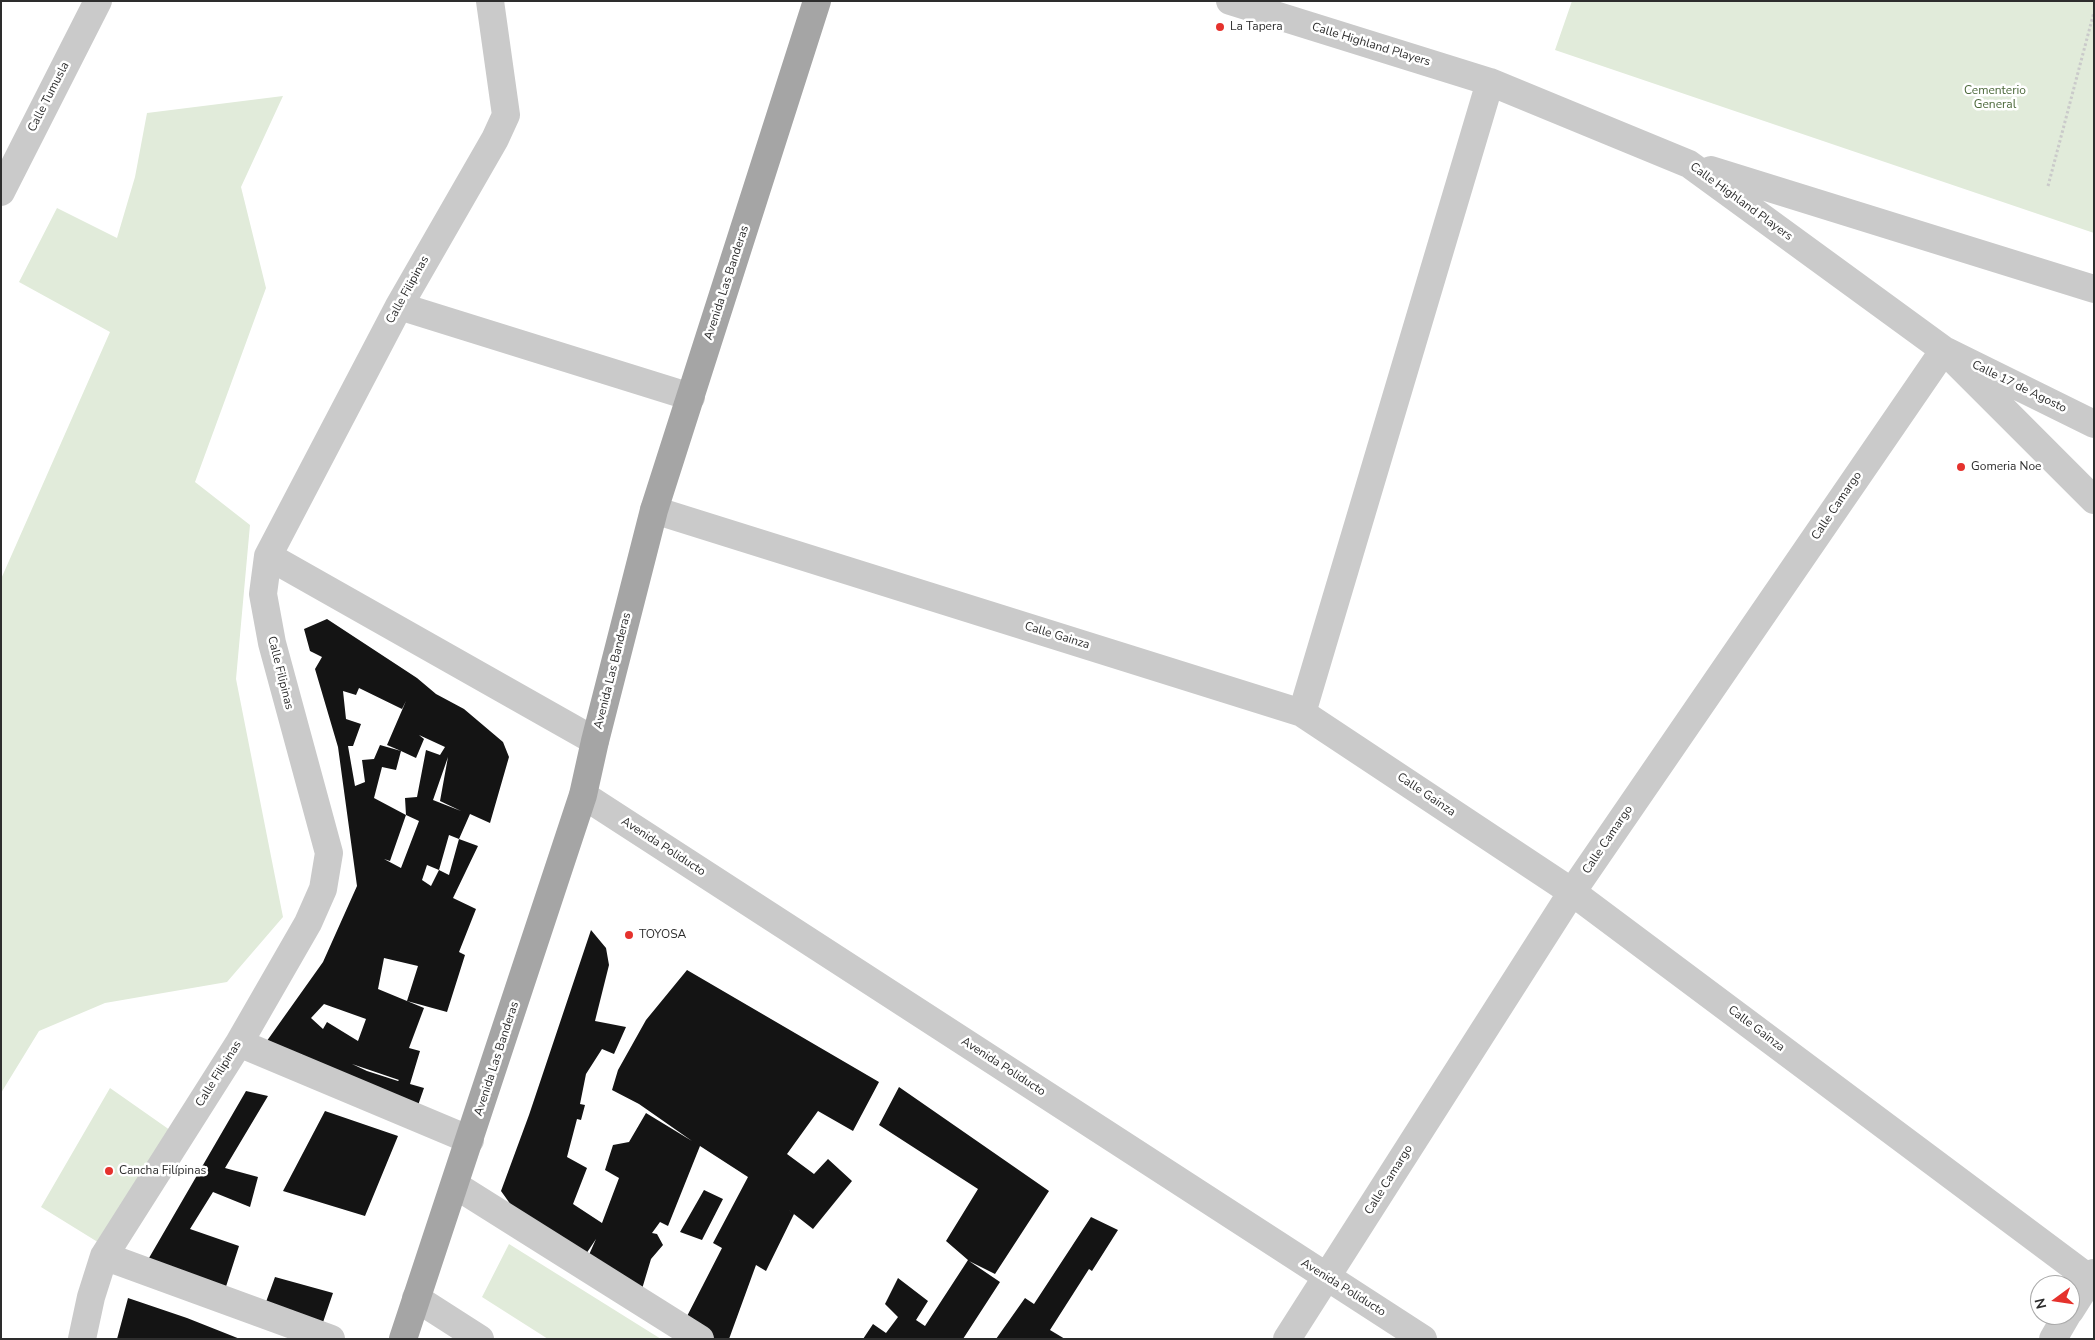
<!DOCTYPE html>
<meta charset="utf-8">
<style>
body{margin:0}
#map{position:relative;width:2095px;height:1340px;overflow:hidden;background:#fff;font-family:"Nunito Sans",sans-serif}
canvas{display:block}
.frame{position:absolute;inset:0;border:2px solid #2d2d2d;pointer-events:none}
.north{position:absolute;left:2030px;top:1275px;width:50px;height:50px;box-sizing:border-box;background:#fff;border:1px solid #ababab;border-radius:50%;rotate:256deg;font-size:14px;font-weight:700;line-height:20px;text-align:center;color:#2d2d2d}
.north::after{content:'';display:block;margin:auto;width:18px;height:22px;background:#e5322d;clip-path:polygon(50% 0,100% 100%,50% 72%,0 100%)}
</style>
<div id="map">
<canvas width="2095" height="1340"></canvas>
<div class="frame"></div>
<div class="north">N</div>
</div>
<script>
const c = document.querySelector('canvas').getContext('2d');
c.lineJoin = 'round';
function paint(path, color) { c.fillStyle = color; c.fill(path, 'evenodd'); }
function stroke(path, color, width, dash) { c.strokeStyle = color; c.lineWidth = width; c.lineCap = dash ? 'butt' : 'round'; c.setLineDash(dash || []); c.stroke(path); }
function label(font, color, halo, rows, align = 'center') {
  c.font = font + ' "Nunito Sans",sans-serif'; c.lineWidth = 5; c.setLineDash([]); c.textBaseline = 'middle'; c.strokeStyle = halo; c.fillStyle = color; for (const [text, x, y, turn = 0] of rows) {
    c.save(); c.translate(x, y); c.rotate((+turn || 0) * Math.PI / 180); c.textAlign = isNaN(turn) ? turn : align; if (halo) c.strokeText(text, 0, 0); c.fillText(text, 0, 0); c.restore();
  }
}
paint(new Path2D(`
 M1572,1h522v232l-539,-183z
 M283,96l-42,91 25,101 -71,194 55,43 -14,154 47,238 -56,65 -122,21 -66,28 -38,62v-514l109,-247 -91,-50 38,-74 60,30 18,-61 12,-64z
 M110,1088l67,47 -68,114 -68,-42z
 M509,1244l152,95h-113l-66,-42z`), '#e1ebda');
paint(new Path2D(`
 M327,619l90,59 19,16 28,15 39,33 6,15 -19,66 -20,-9 -11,25 -10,-4 -10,35 10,5 10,-36 19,7 -25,52 23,11 -17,43 6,3 -18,57 -40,-11 17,7 -15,40 11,3 -10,33 14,4 -10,29 -155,-65 64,-90 34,-76 -19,-139 -23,-78 7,-12 -12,-6 -6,-22zM359,688l43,21 4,-8 -19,44 14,6 -21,-6 -6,14 -12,1 3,22 -10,4 -7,-40h5l8,-22 -15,-5 -3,-28 13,4zM419,735l26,12 -5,8 -14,-5 -9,47 -12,1 1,17 13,6 -18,47 -17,-9 6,2 16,-46 -32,-17 8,-31 14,3 5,-19 15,7 8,-19zM448,757l-8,44 21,10 -28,-11zM427,865l12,5 -8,16 -9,-6zM384,958l34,8 -11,35 -29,-12zM324,1004l42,15 -8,22 -31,-19 -4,7 -12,-11zM352,1064l47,16 -1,1 -31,-10z
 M591,930l15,18 3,17 -14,56 31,6 -12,27 -12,-5 -16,25 -6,30 5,1 -4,15 -4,-1 -10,38 20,11 -14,36 29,19 17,-45 -14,-8 8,-25 16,-3 17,-29 46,28 -53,-37 -27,-14 6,-20 28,-50 41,-50 192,112 -26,49 -35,-20 -31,43 27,20 14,-15 24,22 -39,48 -28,-22 9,7 -28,57 -10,-6 -27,74h-24l-22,-15 39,-76 -9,-5 35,-66 -48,-31 -32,80 -8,-4 -8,11 5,1 6,11 -12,14 -9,30 -54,-32 8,-18 -10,15 -75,-49 -10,-14 28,-76z
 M899,1087l150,104 -54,83 -26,-13 31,21 -37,57h-100l10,-15 13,9 12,-16 -13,-13 13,-26 30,23 -12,19 9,6 43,-66 -22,-19 32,-52 -99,-64z
 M246,1091l22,5 -43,72 33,9 -8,30 -37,-15 -23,37 49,17 -17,53 -80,-29z
 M325,1111l73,25 -33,80 -82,-25z
 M704,1190l19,9 -21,41 -22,-8z
 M1091,1217l27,13 -26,41 -3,-2 -39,61 15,9h-69l29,-41 9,6z
 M275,1277l58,16 -14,41 -57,-21z
 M128,1298l59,20 53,21h-123z`), '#141414');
stroke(new Path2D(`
 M2048,186l46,-174`), '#cacaca', 3, [2.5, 2.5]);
stroke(new Path2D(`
 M1230,1l260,81 199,82 255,186 150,150
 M1711,170l383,119
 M1,192l97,-191
 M399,306l292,91
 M654,510l648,203 270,179 522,390
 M268,556l327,185
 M1302,713l188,-631
 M583,795l840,544
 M239,1043l231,97
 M455,1185l245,154
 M104,1256l227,83
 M416,1298l64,41
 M2070,1311l24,-38
 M82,1339l9,-42 13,-41 135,-213 69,-120 15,-34 6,-36 -57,-210 -9,-49 5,-38 131,-250 96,-167 11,-24 -16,-114
 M1287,1339l285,-447 372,-542 150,74
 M2053,1339l14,-24`), '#cacaca', 28);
stroke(new Path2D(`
 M403,1339l180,-544 12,-54 59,-231 163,-509`), '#a5a5a5', 28);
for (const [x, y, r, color] of [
 [1220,27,5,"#e5322d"],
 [1961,467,5,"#e5322d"],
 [629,935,5,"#e5322d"],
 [109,1171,5,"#e5322d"]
]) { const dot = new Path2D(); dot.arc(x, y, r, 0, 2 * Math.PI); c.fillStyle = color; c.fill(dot); stroke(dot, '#fff', 2); }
label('12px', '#2d2d2d', '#fff', [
 ["La Tapera",1230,27],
 ["Gomeria Noe",1971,467],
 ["TOYOSA",639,935],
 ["Cancha Filípinas",119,1171]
], 'left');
label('12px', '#2d2d2d', '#fff', [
 ["Calle Highland Players",1371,45,17],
 ["Calle Tumusla",49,97,-63],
 ["Calle Highland Players",1741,202,36],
 ["Avenida Las Banderas",727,283,-72],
 ["Calle Filipinas",408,290,-61],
 ["Calle 17 de Agosto",2019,387,26],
 ["Calle Camargo",1837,506,-56],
 ["Calle Gainza",1057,636,17],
 ["Avenida Las Banderas",613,671,-76],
 ["Calle Filipinas",280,673,76],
 ["Calle Gainza",1426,795,34],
 ["Calle Camargo",1608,840,-56],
 ["Avenida Poliducto",663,847,33],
 ["Calle Gainza",1756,1029,37],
 ["Avenida Las Banderas",497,1059,-72],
 ["Avenida Poliducto",1003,1067,33],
 ["Calle Filipinas",219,1074,-58],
 ["Calle Camargo",1389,1180,-58],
 ["Avenida Poliducto",1343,1288,32]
]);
label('12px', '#4b683a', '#fff', [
 ["Cementerio",1995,91],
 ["General",1995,105]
]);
</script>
